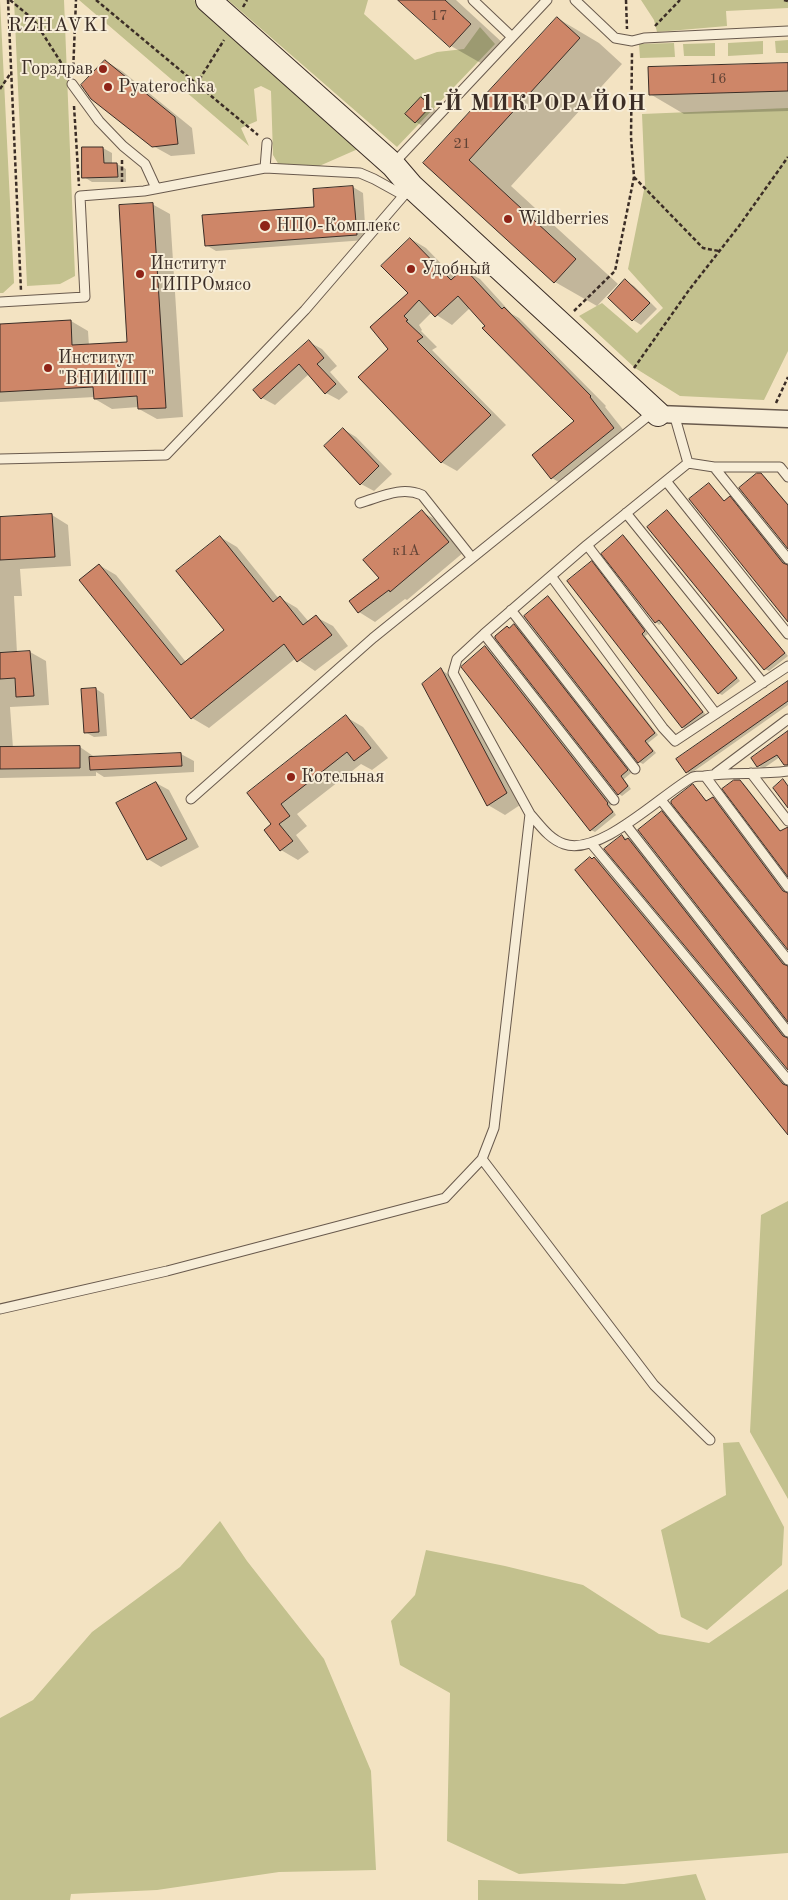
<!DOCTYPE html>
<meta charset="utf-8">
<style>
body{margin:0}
canvas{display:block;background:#f3e3c2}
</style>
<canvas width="788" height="1900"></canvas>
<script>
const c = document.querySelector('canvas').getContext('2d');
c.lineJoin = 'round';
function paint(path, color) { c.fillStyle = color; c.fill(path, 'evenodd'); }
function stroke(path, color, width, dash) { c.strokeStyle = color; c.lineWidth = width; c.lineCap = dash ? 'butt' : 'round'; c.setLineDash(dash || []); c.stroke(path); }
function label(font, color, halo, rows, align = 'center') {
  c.font = font + ' "Old Standard TT",serif'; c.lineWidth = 4; c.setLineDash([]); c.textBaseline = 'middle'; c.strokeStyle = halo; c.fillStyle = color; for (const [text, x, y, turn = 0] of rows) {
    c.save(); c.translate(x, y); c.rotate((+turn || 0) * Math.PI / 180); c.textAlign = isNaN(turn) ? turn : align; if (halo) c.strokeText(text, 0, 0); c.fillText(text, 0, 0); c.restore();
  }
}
paint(new Path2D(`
 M0,0l14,283 -11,10h-3z
 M14,0h50l11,276 -15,8 -33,2z
 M79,0h115l164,149 -41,18 -38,-2 -6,-10 -2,-64 -10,-5 -7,3 3,32 -16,7 8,18z
 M228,0h140l-4,14 51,46 22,-8 27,-3 16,-22 15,17 -98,103z
 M641,0h147v8l-62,3 1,15 -70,6 -3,-12z
 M788,40v13h-12l-1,-12z
 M763,41v13l-35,2v-13z
 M674,43l1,14 -35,1 -1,-14z
 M715,43v13h-31l-1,-12z
 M788,108v243l-24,49 -84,-4 -45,-28 -56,-52 23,-13 35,30 26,-25 -35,-39 17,-84 -3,-71z
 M788,1201v298l-38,-67 11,-217z
 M739,1442l45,85 -2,38 -75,65 -26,-13 -20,-87 65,-35 -3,-52z
 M220,1521l27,40 77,98 47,112 5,99 -97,2 -122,18 -86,4 -1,6h-70v-182l33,-18 59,-68 88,-65z
 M426,1550l79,16 78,19 76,49 50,9 79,-54v264l-269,21 -72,-33 3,-148 -50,-28 -9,-44 24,-26z
 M696,1874l10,26h-228v-20l146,4z`), '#c3c18e');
paint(new Path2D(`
 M400,0h56l49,45 -19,21 -35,-20z
 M557,18l42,25 23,21 -111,122 107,98 -21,22 -42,-24 -130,-119z
 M105,61l17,10 70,57 3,26 -24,2 -18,-10z
 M788,64v47l-104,3 -34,-20z
 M421,98l17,14 -14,15 -8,-5z
 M103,148l9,5v11h5l9,5v13h-34l-8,-5z
 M353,187l10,6 3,47 -150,11 -10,-6 109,-37z
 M152,204l18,10 13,203 -26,2 -18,-10v-2l-27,2 -17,-10v-2l-95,5v-51l71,-30 17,10 1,15 40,-3z
 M411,239l15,9 29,30 9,-8 16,9 32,35 7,4 87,88 -1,1 24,30 -62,50 -15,-9 24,-57 -106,-113 -18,17 -20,-13 -13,13 3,5 -1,1 16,16 -5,3 74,75 -49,46 -16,-9 -51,-113 20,-55z
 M625,281l9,5 23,23 -16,16 -8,-5 -24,-23z
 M309,342l13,7 15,17 -7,6 18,20 -9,8 -13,-7 -17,-19 -34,31 -13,-7z
 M343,429l13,8 36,37 -18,17 -13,-7z
 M760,474l5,3 23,27v43z
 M709,484l16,18 5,-4 3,2 55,66v54z
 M422,512l16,9 26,31 -57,48 -2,-1 -30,23 -16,-10 -9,-10 30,-24z
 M668,512l3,2 117,142 -19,15 -4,-2 -116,-142z
 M52,515l16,10 3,41 -51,3 2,27h-8l3,57 13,-1 16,9 3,44 -39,2 3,41 67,-1 16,11 85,-4 13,7v11l-90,5 -8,-5v4l-96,2v-260z
 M220,537l17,10 42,52 1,-1 17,10 12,14 7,-5 17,9 15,20 -33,25 -19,-13 -87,70 -17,-10 -111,-138 18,-15 17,10 70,87 39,-32z
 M623,537l4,2 113,142 -18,14 -4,-2 -56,-70 -3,2 -3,-3z
 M592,563l4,2 52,69 -3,2 61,79 -19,15 -4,-3z
 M548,598l4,2 106,135 -10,8 8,10 -13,11 -4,-2z
 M514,625l4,2 113,146 -7,6 7,10 -9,7 -3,-2 -112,-167 3,1z
 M486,648l3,2 122,155 -1,1 6,9 -21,17 -4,-2z
 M441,670l17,10 65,123 -18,12 -17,-10z
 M788,683v22l-98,69 -3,-2z
 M96,689l8,5 3,42 -13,1 -9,-5z
 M346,717l17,10 25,31 -16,12 -11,-6 -64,50 10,12 -11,9 13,17 -11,8 -17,-10 -8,-25 -25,-32z
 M788,732v34l-8,-9 -16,11 -6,-2z
 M739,781l5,3 38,48 6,-4v46z
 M156,783l13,7 30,57 -38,20 -13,-8 -30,-56z
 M693,786l15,16 5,-4 3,2 72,94v54z
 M662,812l3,2 123,153v53z
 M622,836l10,5 156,198v29z
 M594,858l4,2 190,227v46l-196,-273z`), '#0003');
const building = new Path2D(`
 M398,0h47l26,24 -21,23z
 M557,17l23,21 -111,122 107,99 -22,24 -131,-120z
 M105,60l70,57 3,27 -26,3 -61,-48 -10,-14z
 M788,63v28l-139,4 -1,-28z
 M421,97l10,9 -16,17 -10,-9z
 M82,147h21l1,16h13l1,14 -36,1z
 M353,186l4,49 -152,11 -3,-31 112,-8 -1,-18z
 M153,203l13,205 -28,1 -1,-13 -43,3 -1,-12 -93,5v-68l71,-4 1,25 55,-3 -8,-137z
 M410,238l41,42 13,-12 38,41 2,-2 87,89 -1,1 24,31 -63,51 -19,-24 42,-34 -92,-93 3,-2 -27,-30 -23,21 -16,-17 -15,16 4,4 -2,1 17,16 -6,4 74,74 -50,48 -83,-86 30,-28 -18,-22 38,-34 -27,-27z
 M625,279l25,24 -18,18 -24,-23z
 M309,340l15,18 -7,6 19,20 -11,10 -26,-30 -38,35 -8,-9z
 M343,428l36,38 -19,19 -36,-39z
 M757,473h4l27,32v44l-49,-61z
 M709,483l15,18 6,-5 53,67 5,2v57l-99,-123z
 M422,510l27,32 -59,50 -1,-2 -31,23 -9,-12 30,-23 -16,-18z
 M667,510l118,143 -21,17 -117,-143z
 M52,514l3,43 -55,3v-43z
 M623,535l114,143 -19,16 -59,-74 -4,3 -54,-69z
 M220,536l53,66 7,-6 23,29 13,-10 16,20 -35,27 -13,-18 -93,75 -112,-139 20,-16 82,101 43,-35 -48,-59z
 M592,561l53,70 -3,3 61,78 -21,16 -115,-147z
 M548,596l107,137 -10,8 8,10 -15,12 -114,-147z
 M514,624l114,146 -7,6 7,10 -10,9 -123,-157v-2l12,-10 2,2z
 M485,646l123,157 -1,1 6,8 -23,19 -129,-164z
 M30,651l4,45 -18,1 -1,-19 -15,1v-26z
 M441,668l66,125 -20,13 -65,-122z
 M788,681v20l-102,72 -10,-14z
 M96,688l3,44 -15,1 -3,-44z
 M346,715l25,33 -17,13 -7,-9 -66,52 9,12 -11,8 14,17 -13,10 -16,-21 7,-6 -24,-31z
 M788,731v34h-4l-7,-10 -20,12 -6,-9z
 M80,746v22l-80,1v-22z
 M181,753l1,13 -92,4 -1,-13z
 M783,779l5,7v22l-15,-20z
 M734,780h6l40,51 8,-4v50l-66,-88z
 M156,782l31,57 -40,21 -31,-57z
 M693,784l13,17 7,-4 70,94 5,2v57l-117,-147v-2z
 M662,811l121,153 5,2v56l-150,-192z
 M622,835l3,5 3,-2 155,198 5,2v32l-184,-221z
 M590,857l2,2 2,-2 189,227 5,2v49l-213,-265z`);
paint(building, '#ce8668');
stroke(building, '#3b2d26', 1);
const lane = new Path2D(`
 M473,0l39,37
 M575,0l40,38 17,3 12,-3 144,-7
 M72,84l27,37 24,25 22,18 11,24
 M393,164l154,-164
 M265,168l95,5 14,6 29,16
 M0,302l85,-5 -5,-101 64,-5 121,-23 2,-25
 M0,459l166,-4 139,-145 106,-123
 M688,463l26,4h66l8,10
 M714,467l74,92
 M666,481l122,153
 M360,503c21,-6 41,-17 62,-8l50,63
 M626,513l137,170
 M587,545l129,169
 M551,576l112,152 12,13 113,-75
 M511,610l124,159
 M484,634l130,166
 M716,773l72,-54
 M751,773l37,48
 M705,776l83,111
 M191,799l182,-161 280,-226
 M661,800l127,160
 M530,814c10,11 19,25 34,30 36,13 99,-51 129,-67 3,-1 7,-1 11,-1 28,-4 56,-1 84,-5
 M626,825l162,207
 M591,843l197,237
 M482,1159l172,226 56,55
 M0,1309l167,-38 278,-73 37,-39 12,-31 36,-314 -77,-141 4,-14 27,-25 103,-89 101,-82 -14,-49`);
const street = new Path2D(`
 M658,414l130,5`);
const secondary = new Path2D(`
 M208,0l185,165 18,21 247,228`);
stroke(lane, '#695a4d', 11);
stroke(street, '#695a4d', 19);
stroke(secondary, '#3b2d26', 26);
stroke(new Path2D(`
 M8,0l13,291
 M10,0l24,20 28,44 11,8
 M96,0l162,135
 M626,0l1,29
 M784,0l4,1
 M243,7l4,-7
 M655,26l25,-26
 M73,73l3,-73
 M196,85l28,-45
 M0,89l10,-15
 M74,106l5,80
 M122,160v22
 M634,177l69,71 16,3
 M574,311l41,-40 19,-94 -3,-40 1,-84
 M634,368l55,-78 50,-64 49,-69
 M776,403l12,-26`), '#3b2d26', 2.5, [4, 2.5]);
stroke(lane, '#f7edd7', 9);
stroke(street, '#f7edd7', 16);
stroke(secondary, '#f7edd7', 24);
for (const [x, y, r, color] of [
 [103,69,5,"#8f2418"],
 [108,87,5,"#8f2418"],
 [508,219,5,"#8f2418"],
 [265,226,6,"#8f2418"],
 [411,269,5,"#8f2418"],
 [140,274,5,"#8f2418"],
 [48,368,5,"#8f2418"],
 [291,777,5,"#8f2418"]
]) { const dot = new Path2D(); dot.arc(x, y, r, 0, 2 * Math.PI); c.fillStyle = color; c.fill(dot); stroke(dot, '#f7edd7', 2); }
label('15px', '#604336', null, [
 ["17",439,16],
 ["16",718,79],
 ["21",462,144],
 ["к1А",406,551]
]);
label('18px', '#3b2d26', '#f7edd7', [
 ["Горздрав",93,69,"right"],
 ["Pyaterochka",118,87],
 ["Wildberries",518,219],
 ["НПО-Комплекс",276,226],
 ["Институт",150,264],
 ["ГИПРОмясо",150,285],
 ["Удобный",421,269],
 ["Институт",58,358],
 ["\"ВНИИПП\"",58,379],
 ["Котельная",301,777]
], 'left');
c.letterSpacing = '1px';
label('20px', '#3b2d26', '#f7edd7', [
 ["RZHAVKI",58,26]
]);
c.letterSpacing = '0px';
c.letterSpacing = '1px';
label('bold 22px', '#3b2d26', '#f7edd7', [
 ["1-Й МИКРОРАЙОН",534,104]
]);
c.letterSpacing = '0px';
</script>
